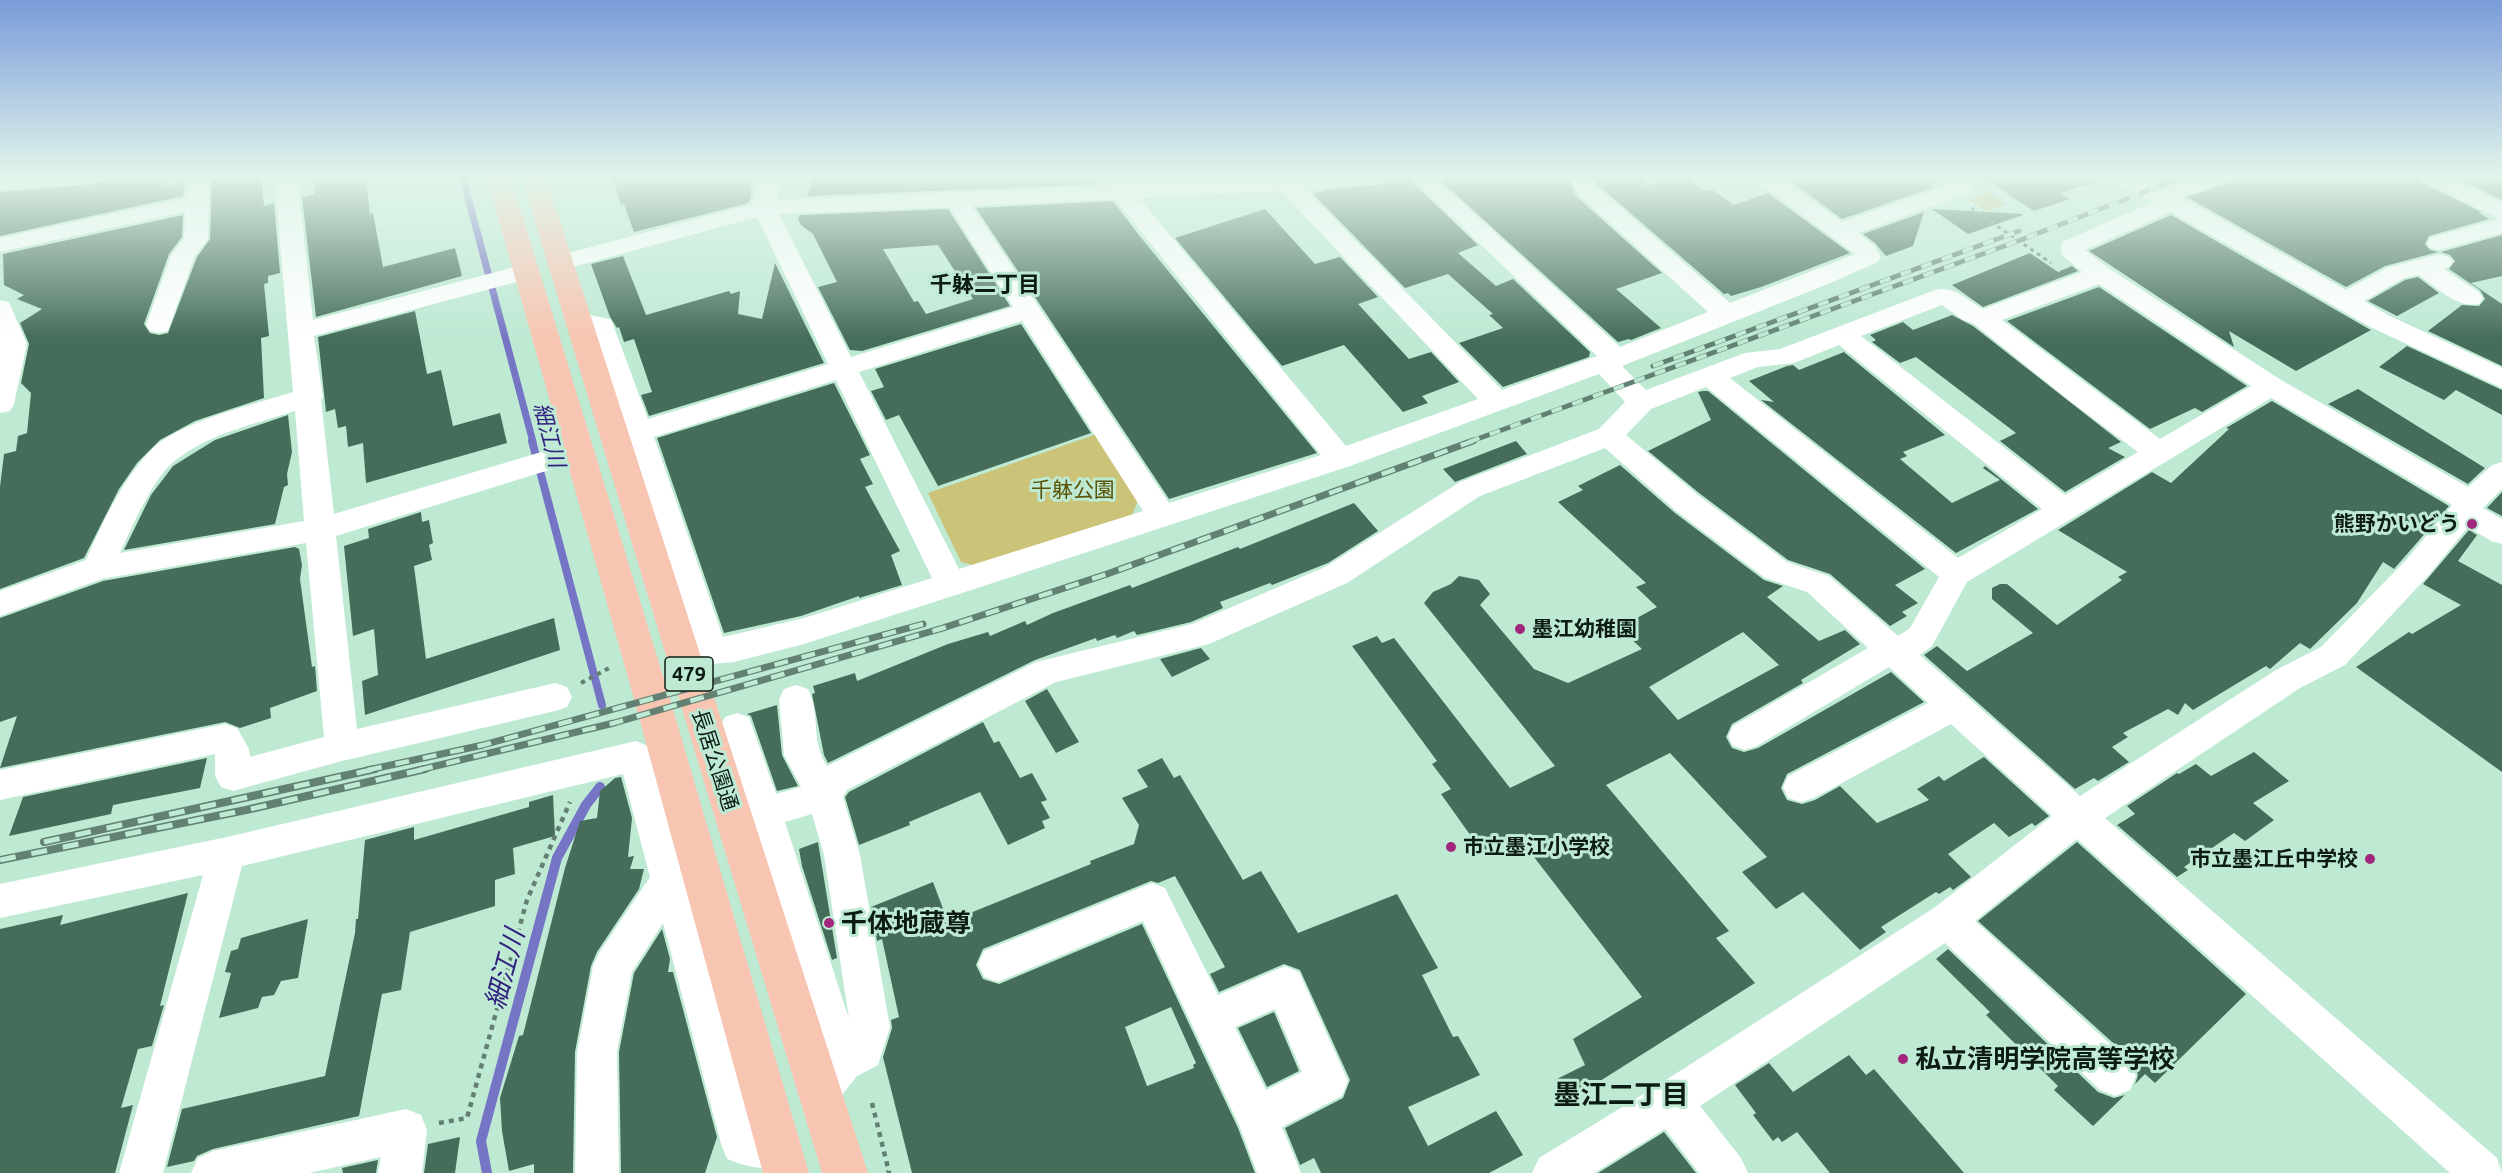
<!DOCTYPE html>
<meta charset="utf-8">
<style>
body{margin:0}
canvas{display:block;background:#bee9d3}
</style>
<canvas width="2502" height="1173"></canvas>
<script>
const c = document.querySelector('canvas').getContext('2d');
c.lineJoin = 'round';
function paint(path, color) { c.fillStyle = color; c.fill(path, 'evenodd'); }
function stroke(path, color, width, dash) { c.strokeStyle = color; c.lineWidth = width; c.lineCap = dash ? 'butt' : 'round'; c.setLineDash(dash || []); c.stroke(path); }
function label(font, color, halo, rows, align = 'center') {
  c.font = font + ' Ubuntu,"Noto Sans JP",sans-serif'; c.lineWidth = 6; c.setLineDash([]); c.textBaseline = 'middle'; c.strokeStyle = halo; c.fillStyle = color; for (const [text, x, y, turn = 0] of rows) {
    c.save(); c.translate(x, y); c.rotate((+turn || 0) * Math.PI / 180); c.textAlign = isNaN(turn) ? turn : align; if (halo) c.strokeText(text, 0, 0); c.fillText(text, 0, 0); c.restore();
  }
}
paint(new Path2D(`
 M1988,191l17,14 -18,6 -18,-11z
 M1097,434l41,66 -7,18 -151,49 -19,-5 -33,-69z`), '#cbc377');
stroke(new Path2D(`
 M462,175l71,267`), '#7675c5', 7);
stroke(new Path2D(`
 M532,441l70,264`), '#7675c5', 8);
stroke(new Path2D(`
 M487,1173l-6,-32 76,-283 29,-53 14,-18`), '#7675c5', 10);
paint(new Path2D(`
 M109,175h7v2l32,-2 -1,5 23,-2 -5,8 19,-4 -1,14 -183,40v-44l95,-8 10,-3z
 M261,175l3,31 10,-3 6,70 -12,3v7l-4,1 5,52 -8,2 3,60 -69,23 -35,19 -23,23 -18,26 -35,69 -84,31v-102l4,-33 12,-3 2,-15 9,-3 4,-40 -10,-10 8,-39 -9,-21 22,-14 -25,-10 7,-4 -20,-10 -1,-31 180,-39 -1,22 -13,17 -25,70 6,9 9,2 9,-2 29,-76 13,-18 2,-63z
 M313,175h53l4,39 3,-1 10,54 72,-19 7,28 -146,41 -14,-120 13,-3z
 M612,175h141l-3,26 -5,3 -111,28 -10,-28 -3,1z
 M815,175h277l7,9 -292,12z
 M1456,175h111l9,21 86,77 -46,16 45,39 -30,12 -2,-1 -11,3 -178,-162z
 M1593,175h52l1,11 32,-11 7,2 19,14 7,-2 23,16 34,-12 82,60 -89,34 -30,9 -3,-3 -4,1 -126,-109z
 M1782,175h155l-5,13 -90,31z
 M1979,175h121l1,5 -41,13 10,6 -36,12z
 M2236,175h181l4,7 60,30 -2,1 10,6 -60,17 -4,8 5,6 8,2 -53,14 -39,21 -159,-90 45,-15z
 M2452,175h50v25z
 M1399,179l13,3 66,63 -20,8 38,33 17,-7 77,73 -1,5 -86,30 -44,-44 44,-15 -14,-13 4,-1 -45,-40 -43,14 -92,-94 17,-5 53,-5z
 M1113,201l25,33 179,219 -148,46 -193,-291z
 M948,209l62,97 -148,45 -12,-1 -32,-63 19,-5 -24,-48 -12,-9 -3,-6 2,-4zM938,245l35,54 -47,15 -8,-13 -4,1 -31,-53z
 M1265,209l50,55 25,-7 38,40 -20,7 51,55 22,-7 28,30 -37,14 6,7 -25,9 -59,-67 -62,21 -107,-128z
 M1932,209l91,5v1l-55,19z
 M1924,212l-11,34 -27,10 -11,-13 -12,-9z
 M2171,215l198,114 2,1 -75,41 -67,-40 5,16 -145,-96z
 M2502,235v41l-31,7 31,21v62l-74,-35 34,-26 17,1 6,-7 -5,-9 -31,-21 6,-8 -5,-6 -9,-3z
 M2030,253l28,19 14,-6 6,5 -95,36 -31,-22z
 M623,256l23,59 83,-24 2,3 9,-3 -2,23 24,5 13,-56 49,100 -175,53 -8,-21 11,-3 -18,-53 -10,3 -5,-15 -2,1 -7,-11 -19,-53z
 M2418,277l21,16 -42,23 -29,-15 37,-21z
 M2099,287l148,99 -45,26 -7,-4 -45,21 -143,-108z
 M415,311l12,63 14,-4 12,56 47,-13 7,30 -141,40 -3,-40 -15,4 -2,-21 -8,2 -3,-19 -9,3 -8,-75z
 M1952,315l21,11 148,116 -13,6 17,9 -60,35 -65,-51 16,-8 -100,-76 -16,6 -28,-21 4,-2 -6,-5 33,-13 10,8z
 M1021,324l70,109 -153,53 -39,-71 -13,5 -15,-29 13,-4 -9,-18z
 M2407,346l95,44v25l-46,-25 -12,10 -65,-33z
 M1844,352l101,83 -42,17 4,4 -7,3 52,44 48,-23 -17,-12 2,-2 53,43 -82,44 -195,-153 13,2 -25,-21 38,-15 6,-1 6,5z
 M834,383l36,72 -10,4 13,25 -8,3 35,64 -9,4 11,30 -43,13v-2l-58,20 -77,17 -67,-195z
 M2358,389l56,35 71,44 -17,16 -140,-80z
 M1703,391h5l217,178 -30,16 23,18 -16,9 5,4 -17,10 -60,-52 -42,-14 -89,-67 -51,-42 63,-31 -13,-28z
 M2272,401l177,105 -55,63 -11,-7 -26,41 -47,46 -10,-6 -30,26 -4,-3 -73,44 -8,-7 -7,12 -10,-6 -45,24 5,4 -16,10 17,15 -31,19 -4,-3 -19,11 -151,-134 13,-9 30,25 66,-38 -41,-34v-11l8,-4h7l50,41 65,-45 -4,-3 9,-5 -69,-42 94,-58 19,11 58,-54 -3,-1z
 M288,415l4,37 -5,22 1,11 -4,2 -9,37 -151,26 27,-55 22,-29 42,-26z
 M1516,441l11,13 -72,28 -12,-13z
 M1620,465l55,48 89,67 19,6 -16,11 52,44 26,-11 15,14 -59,36 2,3 -71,41 -6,13 6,11 12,4 14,-4 133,-76 33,30 -137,72 -6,14 6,12 15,4 13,-4 25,-14 37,37 52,-23 -12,-11 22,-13 5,5 40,-24 65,59 -14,10 -3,-3 -23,14 -15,-14 -46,31 23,23 -18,13 -3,-3 -11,7 -3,-2 -55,35 5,5 -26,18 -57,-58 -27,17 -34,-37 25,-15 -97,-104 -64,32 123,146 -13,7 39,45 -185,117 -15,-20 30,-15 -12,-26 69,-42 -125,-162 -34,18 -42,-59 10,-5 -19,-25 5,-3 -85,-115 25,-10 5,7 12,-5 116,150 45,-22 -131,-163 9,-11 18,-8 8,-8 20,4 11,14 -10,11 54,64 34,14 74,-34 -13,-12 7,-4 -10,-9 31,-17 -21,-20 10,-4 -88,-81 25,-12 -5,-4zM1743,632l36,33 -101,55 -29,-33z
 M2502,492v24l-15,-8z
 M1354,503l24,28 -50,32 -56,22 -2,-2 -50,19 3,6 -32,14 -54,13 -3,-4 -17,7 -2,-3 -18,6 -1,-3 -61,22 -207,103 -4,-8 -12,-61 3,-1 -2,-7 42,-13 2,8 91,-37 40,-12 2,4 35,-15 2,4 26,-12 77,-28 2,3 106,-41 2,2z
 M421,512l1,10 7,-2 4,23 -4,2 3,15 -18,6 12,93 128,-41 6,32 -195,65 -3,-34 16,-6 -4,-46 -21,7 -9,-90 25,-8 -1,-9z
 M2469,530l8,5 -19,26 44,24v187l-146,-105 53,-35 3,2 49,-29 -38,-21z
 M295,547l4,2 3,16 -2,14 12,88 3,-1 2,25 -47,17 1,10 -31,10 -15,-6 -225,46 17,-52 -17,6v-104l103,-37z
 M1201,648l9,11 -38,18 -12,-18z
 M1047,689l32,53 -23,11 -31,-52z
 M777,705l5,50 16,31 -21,5 -26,-75 -4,-2z
 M983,722l11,21 5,-2 21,37 12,-5 15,27 -6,2 9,16 -8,3 3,7 -37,17 -28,-53 -71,30 1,3 -51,20 -14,-48 4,-5z
 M2254,752l35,29 -36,22 21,17 -29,21 -11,-8 -50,34 4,3 -11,7 -60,-52 18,-11 -8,-8 50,-33 2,1 17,-10 15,12z
 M207,758l-7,30 -87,17 -2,9 -102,22 14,-39z
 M1162,758l12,20 6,-3 63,105 18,-9 37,62 99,-39 41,74 -16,7 31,62 5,-1 22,39 -72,32 20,39 68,-35 27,44 -34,18h-168l-7,-15 -14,7 -15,-37 58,-30 7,-18 -50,-110 -16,-6 -65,28 -9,-18 15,-7 -50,-91 -17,7 -7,-2 -168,68 -7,16 7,14 16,5 143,-60 96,204 17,45h-343l-29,-116 9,-29 -1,-8 8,-3 -17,-78 -5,2 -6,-34 62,-25 15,40 143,-58 -1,-3 44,-17 5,-19 -17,-27 26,-11 -11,-17zM1171,1007l25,56 -3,2 1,3 -47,18 -22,-59z
 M621,777l11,41 -4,39 6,-1 -4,13h14l-5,20 -42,63 -6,14 -16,86 -2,121h-39v-9l-25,7 -7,-40 -2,-33 19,-62 4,-1 42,-167 15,-47 17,-3 3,-27 15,-13z
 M553,795l2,41 -42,12 2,26 -20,6v26l-85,26 -9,58 -19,4 -23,122 -146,33 -16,7 -3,5 -27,6 15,-58 143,-33 30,-143 1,-14h2l7,-79 49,-13v13l115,-33v-5z
 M818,842l19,116 -5,2 -30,-94 -3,-17z
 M2077,842l169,152 -91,89 -10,-9 -10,10 3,-9 -6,-15 -154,-139z
 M188,893l-28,113 4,-1 -12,41 -14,3 -17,59 12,-3 -18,68h-115v-244l63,-14 -3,10z
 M308,919l-10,59 -17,3 -7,14 -12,2 -4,11 -39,10 12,-45 -6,-1 6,-21 7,-2 3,-11z
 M662,929l8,30 -2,13h5l44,165 -12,36h-84l-2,-121 15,-79z
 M1948,949l150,143 16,6 11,-3 -32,31 -39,-36 4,-4 -72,-71 4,-3 -54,-53z
 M1274,1012l25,59 -32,16 -29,-59z
 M1849,1055l17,20 8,-6 90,104h-134l-33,-41 -15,10 -4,-5 -5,4 -20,-26 3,-2 -21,-28 34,-22 24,29z
 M1664,1132l32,41h-98z
 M460,1137l-5,36h-31l4,-29z
 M378,1160l-2,13h-33l-1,-5z`), '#466d5a');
stroke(new Path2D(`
 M1971,208l80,55`), '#627f71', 3, [4, 4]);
stroke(new Path2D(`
 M581,683l30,-16`), '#627f71', 4, [4.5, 4.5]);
stroke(new Path2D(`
 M872,1103l17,69 -2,1
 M439,1123l28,-5 60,-218 43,-98`), '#627f71', 4.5, [5, 5]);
paint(new Path2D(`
 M14,175h93l-4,5 -8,2 -95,8v-14z
 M187,175h23l-2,64 -13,17 -27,75 -9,2 -9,-2 -4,-6 25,-70 13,-17 1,-26 -185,40v-14l185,-40z
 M274,175h23l16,145 213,-56 9,3 4,5 -4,5 -221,59 9,61 -2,3 13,114 244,-73 10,3 4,7 -4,7 -252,78 21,193 198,-46 12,4 5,10 -5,10 -12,4 -213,50 -109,30 -12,-4 -6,-11v-22l-215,46v-30l225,-46 12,4 12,21 1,8 74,-20 -18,-194 -204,36 -102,37v-25l86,-31c17,-38 34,-76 63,-108 27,-30 104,-47 144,-60zM295,411l9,110 -184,32c12,-26 31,-70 51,-89 35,-30 81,-39 124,-53z
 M757,175h22l-2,25 497,-22v-3h112l-3,5 -8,2 -70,7 197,201 95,-34 -189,-181h24l188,172 88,-35 -130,-118 -9,-19h22l5,11 134,117 125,-49 -100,-74 -3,-5h26l64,47 111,-39 -6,-8h25l5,6 -5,11 -114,41 16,12 7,12 -3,5 -50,22 -206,82 24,24 99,-37 35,-4 155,-59c19,-5 32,10 48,19l99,-37 -21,-18v-8l3,-5 89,-39 -40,-22 -3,-5h28l25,13 38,-13h33l-3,5 -49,17 164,93 40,-22 54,-14 9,3 4,5 -4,5 -5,2 35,23 4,6 -4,6c-22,5 -43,-17 -60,-29l-15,3 -40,23 24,14 114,53v20l-132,-61 -199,-115 -86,38 25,19 171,111 187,107 24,-22 10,-3v27l-19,19 19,11v25l-11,-3 -23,-14 -40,49 -83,89 -45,23 -195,130 392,340 5,15h-52l-373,-334 -102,82 155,141 6,14 -6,14 -15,6 -15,-6 -155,-147 -245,163 41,52 7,15h-49l-34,-44 -71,44h-62l7,-15 116,-71 279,-179 118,-92 -101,-92 -137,74 -13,4 -13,-4 -5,-11 5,-11 140,-73 -39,-36 -132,79 -12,4 -12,-4 -5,-10 5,-10 135,-78 -61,-56 -42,-14 -89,-67 -71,-63 -125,48 -133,87 -138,61 -153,38 -209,108 -4,7 17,58 30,172 -12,38 -21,11 -23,29 -15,6 -15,-6 -6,-15 6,-15 16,-18 -100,-330 5,-10 12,-4 12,4 27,77 25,-7 -17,-32 -5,-56 5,-10 12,-4 12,4c13,26 2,51 19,77l209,-104 156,-38 133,-57 135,-85 139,-53 26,-27 -26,-28 -249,92 -388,127 -158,51 -70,18 -23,2 -12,-4 -4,-9 -104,-320 -21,-4 -4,-6 4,-6 9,-2 32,6 37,100 180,-55 -71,-147 -195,53 -9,-3 -4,-5 4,-5 200,-53zM1281,191l197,208 -132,47 -207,-248zM1116,199l6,9 199,247 -152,48 -197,-297zM949,207l64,100 -162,50 -72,-143zM2099,284l152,102 -91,53 -158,-119zM1942,305l21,15 11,4 97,78 67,50 -73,43 -204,-159zM1022,321l121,190 -184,58 -100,-197zM1839,345l203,164 -84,49 -228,-180 28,-11 36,-4zM836,380l96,198 -128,40 -81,19 -69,-200zM1706,387l233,190 -29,51 -12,8 -69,-60 -42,-14 -89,-67 -72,-60 25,-26zM2271,398l181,107 -46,55 -85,87 -45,23 -196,126 -160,-141 12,-9 35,-64zM812,814l12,41 25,164 -64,-197z
 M2419,175h28l55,28v30l-63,17 -9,-2 -3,-5 3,-5 69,-19 -77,-39z
 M0,300l9,2 18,42 -13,60 -4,7 -10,2z
 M636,741l12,5 5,10 105,368 21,3 15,6 6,15 -6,15c-22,9 -45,5 -67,-4l-6,-15 -58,-221 -31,49 -15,80 2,121h-44l2,-121 16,-86 6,-13 51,-76 -27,-103 -381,92 -79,307h-44l84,-298 -203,43v-34l227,-47z
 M1152,883l13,5 53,107 67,-29 14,6 49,109 -6,15 -60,31 19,46h-44l-17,-46 -97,-206 -145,61 -14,-5 -6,-13 6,-13zM1275,1009l27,63 -36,18 -31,-63z
 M406,1109l15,6 6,15 -5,43h-44l3,-16 -72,16h-118l7,-15 15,-7z`), '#fff');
paint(new Path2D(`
 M486,175h24l160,524 139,474h-46l-129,-474z
 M521,175h24l323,998h-46z`), '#f7c5b2');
const railFar2 = new Path2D(`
 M1653,366l366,-135
 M1469,442l549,-201 170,-66`);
const railFar1 = new Path2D(`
 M368,770l115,-25 440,-121
 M419,770l195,-47 329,-95 164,-54 366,-133`);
const rail = new Path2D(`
 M44,842l331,-73
 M0,860l246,-50 179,-41`);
stroke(railFar2, '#638172', 5);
stroke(railFar1, '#638172', 7);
stroke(rail, '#638172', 8);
stroke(railFar2, '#bee9d3', 4, [11]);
stroke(railFar1, '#bee9d3', 4.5, [14]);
stroke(rail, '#bee9d3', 5, [16]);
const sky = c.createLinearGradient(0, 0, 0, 339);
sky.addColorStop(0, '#7a9bda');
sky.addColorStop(0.52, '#e2f5eb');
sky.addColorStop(1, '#e2f5eb00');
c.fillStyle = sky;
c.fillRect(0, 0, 2502, 339);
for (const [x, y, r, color] of [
 [2472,524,6,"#a1267c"],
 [1520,629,6,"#a1267c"],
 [1451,847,6,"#a1267c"],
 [2370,859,6,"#a1267c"],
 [829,923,6,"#a1267c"],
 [1903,1059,6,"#a1267c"]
]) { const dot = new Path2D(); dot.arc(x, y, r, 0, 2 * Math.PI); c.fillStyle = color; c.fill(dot); stroke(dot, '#bee9d3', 2); }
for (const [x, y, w] of [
 [689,674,48]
]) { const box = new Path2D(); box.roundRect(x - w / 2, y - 17, w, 34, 4.5); c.fillStyle = '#bee9d3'; c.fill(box); stroke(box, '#0c1c15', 1.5); }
label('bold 20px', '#0c1c15', null, [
 ["479",689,674]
]);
label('21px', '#5b5305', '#bee9d3', [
 ["千躰公園",1073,490]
]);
label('bold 21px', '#0c1c15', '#bee9d3', [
 ["熊野かいどう",2460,524],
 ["墨江幼稚園",1532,629,"left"],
 ["市立墨江小学校",1463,847,"left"],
 ["市立墨江丘中学校",2358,859]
], 'right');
label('21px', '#0c1c15', '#bee9d3', [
 ["長居公園通",715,760,72]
]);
label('bold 22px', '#0c1c15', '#bee9d3', [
 ["千躰二丁目",985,285]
]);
label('italic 22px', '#322280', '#bee9d3', [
 ["細江川",549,435,75]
]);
label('bold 26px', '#0c1c15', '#bee9d3', [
 ["千体地蔵尊",841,923],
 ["私立清明学院高等学校",1915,1059]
], 'left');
label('italic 27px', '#322280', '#bee9d3', [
 ["細江川",505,969,-75]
]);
label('bold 27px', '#0c1c15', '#bee9d3', [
 ["墨江二丁目",1621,1095]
]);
</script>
